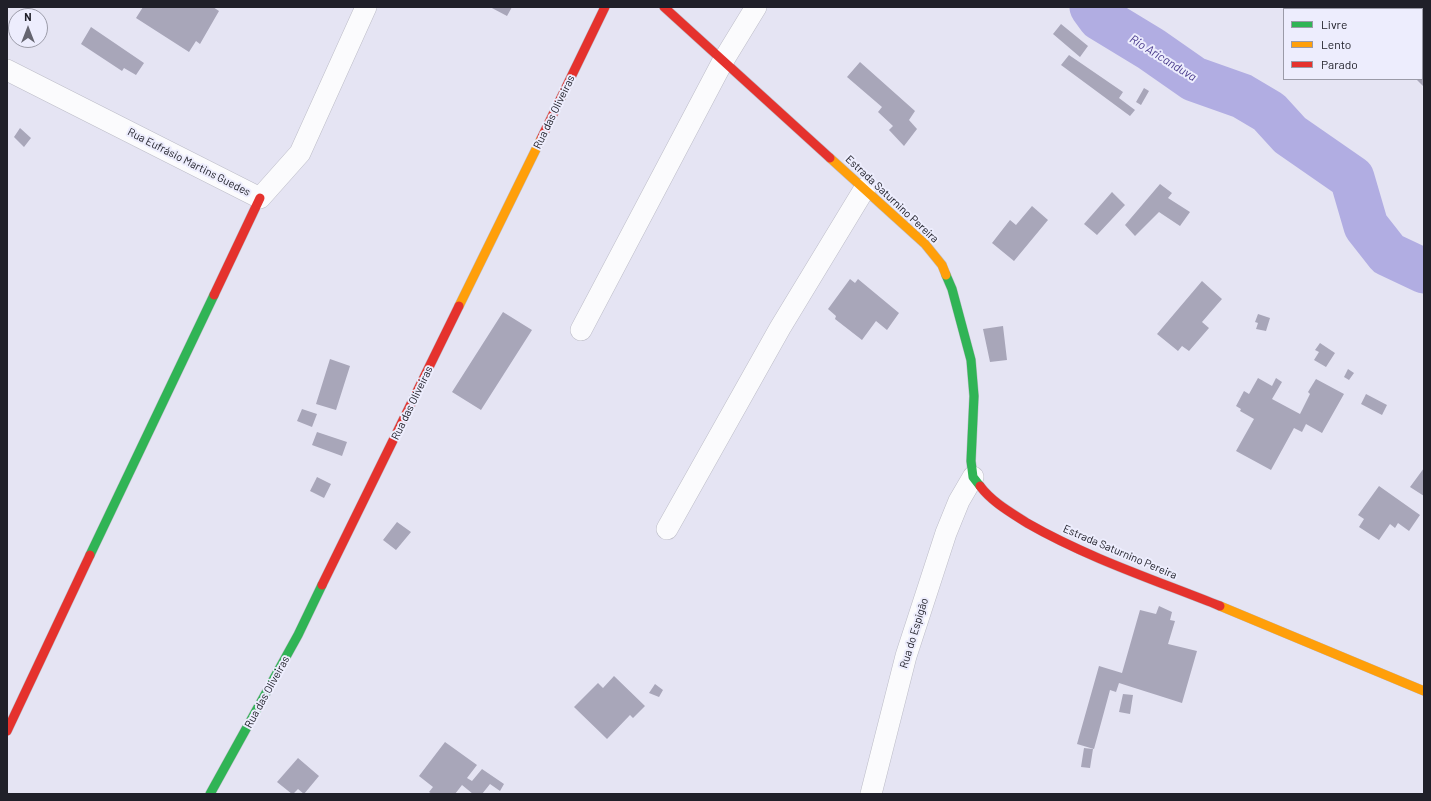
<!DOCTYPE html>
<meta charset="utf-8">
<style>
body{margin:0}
#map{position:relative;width:1431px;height:801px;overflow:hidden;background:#e5e4f3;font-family:Barlow,sans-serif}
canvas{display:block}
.frame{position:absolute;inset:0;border:8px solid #202029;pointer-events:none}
.legend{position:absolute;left:1283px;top:8px;width:140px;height:72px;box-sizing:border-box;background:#ededfd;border:1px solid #9b9ba8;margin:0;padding:5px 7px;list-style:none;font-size:12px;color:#202029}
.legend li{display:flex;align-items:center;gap:8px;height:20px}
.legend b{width:20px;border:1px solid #9b9ba8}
.north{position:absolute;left:8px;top:8px;width:40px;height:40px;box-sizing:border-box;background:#ededfd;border:1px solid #9b9ba8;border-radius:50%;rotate:0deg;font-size:11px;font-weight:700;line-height:16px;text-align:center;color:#202029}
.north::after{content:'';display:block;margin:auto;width:14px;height:18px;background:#656570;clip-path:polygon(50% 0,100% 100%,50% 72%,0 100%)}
</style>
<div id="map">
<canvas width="1431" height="801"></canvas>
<div class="frame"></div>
<ul class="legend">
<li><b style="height:5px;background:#30b455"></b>Livre</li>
<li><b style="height:5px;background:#ff9f0a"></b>Lento</li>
<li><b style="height:5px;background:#e5322d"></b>Parado</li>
</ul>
<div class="north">N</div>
</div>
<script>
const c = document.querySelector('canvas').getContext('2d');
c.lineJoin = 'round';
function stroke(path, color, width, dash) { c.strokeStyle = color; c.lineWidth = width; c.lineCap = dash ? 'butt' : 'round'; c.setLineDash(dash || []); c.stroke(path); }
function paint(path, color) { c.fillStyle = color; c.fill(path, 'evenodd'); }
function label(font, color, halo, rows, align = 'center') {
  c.font = font + ' Barlow,sans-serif'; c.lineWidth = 4; c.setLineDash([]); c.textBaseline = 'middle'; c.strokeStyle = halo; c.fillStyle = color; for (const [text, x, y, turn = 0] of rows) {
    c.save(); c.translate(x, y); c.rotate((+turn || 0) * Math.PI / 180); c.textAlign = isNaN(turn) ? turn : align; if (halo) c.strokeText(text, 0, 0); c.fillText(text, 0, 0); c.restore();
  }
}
stroke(new Path2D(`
 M1092,7l8,11 51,31 43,30 48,17 27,16 21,23 62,43 14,48 22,28 36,17`), '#b1ade2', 45);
paint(new Path2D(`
 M143,7h70l6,4 -19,33 -4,-3 -7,11 -53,-34z
 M490,7h22l-5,9z
 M1363,7h61v80l-8,-8h6v-70h-59z
 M1061,24l27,22 -8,11 -27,-23z
 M91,27l53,36 -8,12 -12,-7 -2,3 -41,-27z
 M1069,55l54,37 -4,6 16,12 -5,6 -69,-51z
 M860,62l55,49 -6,9 8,9 -13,17 -15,-16 4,-4 -15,-14 4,-5 -35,-30z
 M1144,88l5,3 -8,14 -5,-3z
 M20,128l11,10 -7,9 -10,-10z
 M1160,184l12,9 -4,5 22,14 -10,14 -21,-14 -24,24 -10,-11z
 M1112,192l13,13 -28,30 -13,-11z
 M1032,206l16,14 -34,41 -22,-18 18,-23 6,5z
 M850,279l5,4 3,-4 41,34 -12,17 -11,-9 -14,19 -27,-21 1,-3 -8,-7z
 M1202,281l20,18 -20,23 7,6 -20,23 -7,-5 -4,5 -21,-17z
 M503,312l29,18 -51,80 -29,-18z
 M1258,314l12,4 -4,13 -10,-2 2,-6 -3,-1z
 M1003,326l4,34 -17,2 -7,-33z
 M1320,343l15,10 -9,14 -12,-7 5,-8 -4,-2z
 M330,359l20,7 -14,44 -20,-6z
 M1348,369l6,4 -5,7 -5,-3z
 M1258,378l14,8 4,-8 6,4 -10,17 28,15 10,-20 -2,-2 8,-13 28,15 -22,39 -16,-9 -4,8 -8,-4 -23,42 -35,-19 18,-32 -14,-8 1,-2 -5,-3 8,-15 5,3z
 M1366,394l21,11 -5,10 -21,-11z
 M302,409l15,5 -5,13 -15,-6z
 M317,432l30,10 -5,14 -30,-11z
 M1424,468v28l-14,-9z
 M317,477l14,7 -7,14 -14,-7z
 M1379,486l41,29 -11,16 -11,-8 -3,5 -5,-4 -11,16 -20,-13 5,-8 -6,-4z
 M397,522l14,10 -15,18 -13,-10z
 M1159,606l13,6 -2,8 5,1 -7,23 29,7 -15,52 -63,-20 -3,9 -6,-2 -16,59 -17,-5 22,-78 23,7 18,-63 16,4z
 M614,676l31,30 -12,12 -3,-3 -23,24 -33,-32 24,-24 5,5z
 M655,684l8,6 -4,7 -10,-4z
 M1123,694l10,1 -3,19 -11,-2z
 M445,742l32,23 -10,13 5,3 10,-12 22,15 -4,7 -10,-7 -8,10h-9l-11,-9 -7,9h-23l-3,-2 4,-5 -14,-11z
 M1084,748l9,1 -3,19 -9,-1z
 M298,758l21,18 -15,18 -6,-5 -5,5h-1l-15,-12z`), '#a8a6b9');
const street = new Path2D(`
 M7,70l253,128 40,-45 66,-146
 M581,330l142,-269 33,-54
 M667,529l113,-201 85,-140
 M871,794l35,-138 40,-123 13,-32 14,-24`);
const fast = new Path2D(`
 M946,275l6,14 19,71 3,36 -3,65 2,16 7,9
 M90,555l124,-260
 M210,794l88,-159 24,-50`);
const slow = new Path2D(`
 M830,158l95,86 17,21 4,10
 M459,306l82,-167
 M1220,606l204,85`);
const jam = new Path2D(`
 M664,7l166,151
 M541,139l64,-132
 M214,295l46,-97
 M980,486c12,16 30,26 47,37 61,35 128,57 193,83
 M322,585l137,-279
 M7,731l83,-176`);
stroke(street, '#bcbcc7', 22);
stroke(fast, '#bcbcc7', 10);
stroke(slow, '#bcbcc7', 10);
stroke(jam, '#bcbcc7', 10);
stroke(street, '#fbfbfd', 21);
stroke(fast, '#30b455', 9);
stroke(slow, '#ff9f0a', 9);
stroke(jam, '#e5322d', 9);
label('11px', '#202029', '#ededfd', [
 ["Rua das Oliveiras",554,112,-64],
 ["Rua Eufrásio Martins Guedes",189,162,27],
 ["Estrada Saturnino Pereira",892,199,43],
 ["Rua das Oliveiras",412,403,-64],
 ["Estrada Saturnino Pereira",1120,552,23],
 ["Rua do Espigão",914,633,-73],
 ["Rua das Oliveiras",267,692,-61]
]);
label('italic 12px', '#47388a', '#ededfd', [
 ["Rio Aricanduva",1163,58,32]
]);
</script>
